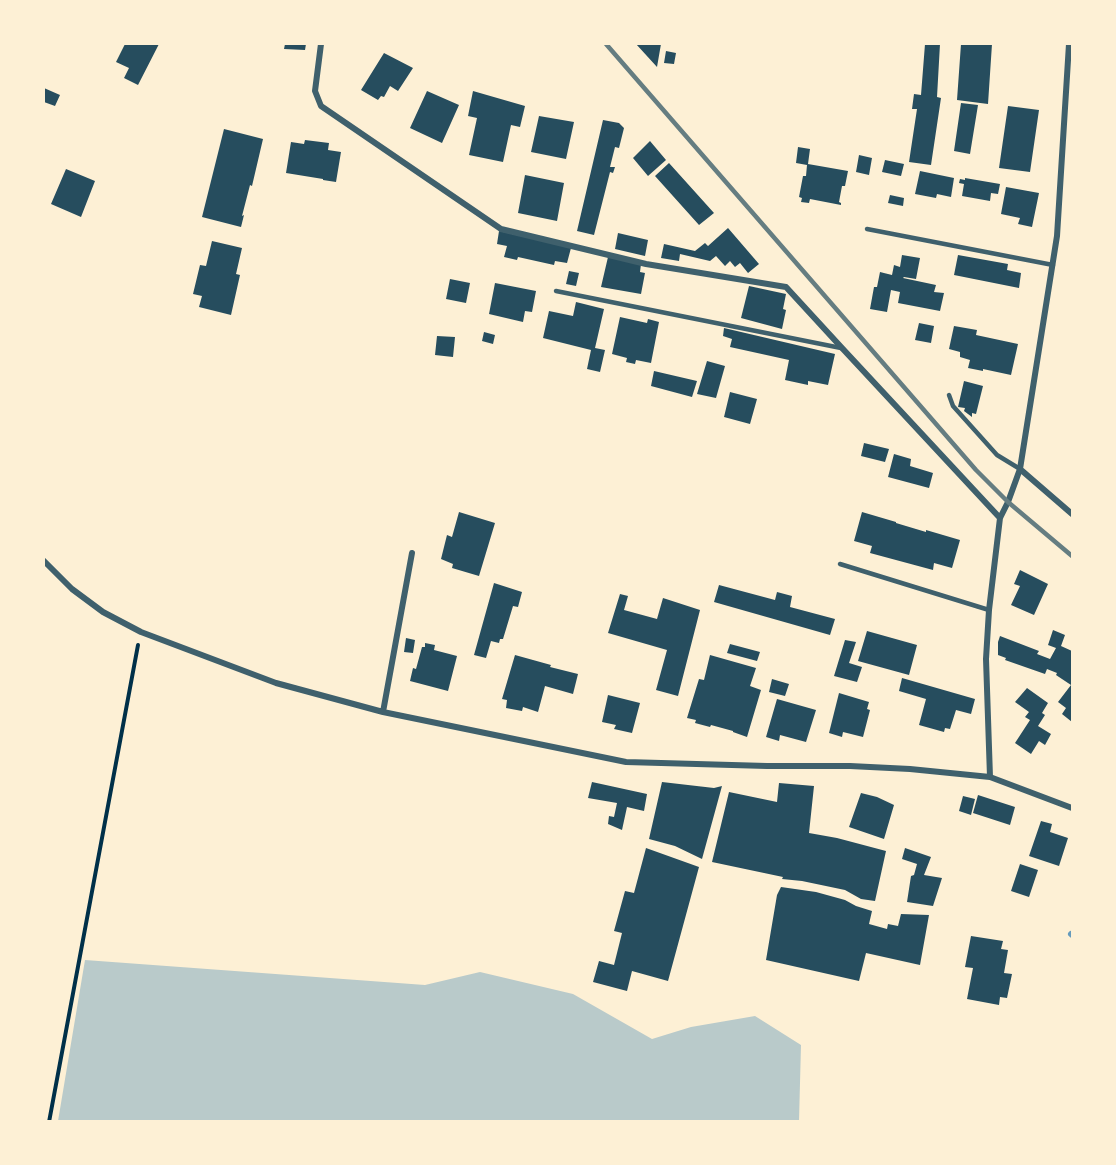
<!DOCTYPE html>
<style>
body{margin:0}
#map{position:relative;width:1116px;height:1165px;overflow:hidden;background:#fdf0d5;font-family:"Noto Sans",sans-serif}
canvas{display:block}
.frame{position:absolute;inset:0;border:45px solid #fdf0d5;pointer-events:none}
</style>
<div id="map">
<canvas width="1116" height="1165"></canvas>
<div class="frame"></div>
</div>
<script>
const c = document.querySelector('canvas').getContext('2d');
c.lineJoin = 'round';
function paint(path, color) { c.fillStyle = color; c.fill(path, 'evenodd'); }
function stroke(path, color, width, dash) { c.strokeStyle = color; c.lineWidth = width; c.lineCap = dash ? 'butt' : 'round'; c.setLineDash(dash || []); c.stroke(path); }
paint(new Path2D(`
 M85,960l340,25 55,-13 93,22 79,45 39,-12 64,-11 46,29 -2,76h-741z`), '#b9caca');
stroke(new Path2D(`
 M1071,934l1,1`), '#669bbc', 6);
paint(new Path2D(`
 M125,44h34l-21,41 -14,-7 5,-10 -13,-6z
 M285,44h21l-1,6 -21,-1z
 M636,44h25l-4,23z
 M925,44h15l-3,53 4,1 -10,67 -22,-3 8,-53h-5l2,-15 7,1z
 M961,44h31l-4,60 -31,-4z
 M666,51l10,2 -2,11 -10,-1z
 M384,53l29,15 -15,23 -8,-5 -6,11 -3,-1 -3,4 -17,-10z
 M44,88l16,7 -5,11 -11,-4z
 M427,91l32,14 -17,38 -32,-15z
 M473,91l52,15 -5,21 -9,-2 -8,37 -34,-7 8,-37 -9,-2z
 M961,103l17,2 -8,49 -16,-3z
 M1008,106l31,4 -9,62 -31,-4z
 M539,116l35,6 -8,37 -35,-7z
 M603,120l16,3 5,5 -5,20 -4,-1 -5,20h5l-2,6 -3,-1 -16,63 -17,-4z
 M224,129l39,10 -11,47 -2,-1 -8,31 2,-1 -3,12 -39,-10z
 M305,140l24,3 -1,7 13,2 -5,30 -13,-2v-1l-37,-6 5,-31 13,2z
 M650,141l16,19 -18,16 -15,-18z
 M798,147l12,2 -2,15 40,7 -3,15h-3l-3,16 2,1v2l-31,-6 -1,4 -8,-1 1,-4 -3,-1 4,-21h3l1,-11 -11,-2z
 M859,155l13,3 -3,17 -13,-3z
 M885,160l19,4 -3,12 -19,-4z
 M669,163l45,50 -15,12 -44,-49z
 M66,169l29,12 -14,36 -30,-13z
 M920,171l34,7 -3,19 -14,-3 -1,4 -21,-4z
 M525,175l39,8 -7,38 -39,-8z
 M965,178l35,6 -2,10 -7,-1 -1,8 -28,-5 2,-12 -5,-1 1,-4 5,1z
 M1006,187l33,6 -7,34 -14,-3 2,-6 -19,-4z
 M890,195l14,3 -1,8 -15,-3z
 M728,228l31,36 -11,9 -8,-10 -5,4 -5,-6 -5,5 -9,-10 -6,5 -30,-7 -1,7 -18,-3 3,-14 31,7 10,-8 3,3z
 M499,231l72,17 -4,15 -12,-2 -1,4 -36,-8 -1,3 -13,-3 3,-11 -10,-2z
 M618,233l30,7 -3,16 -30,-7z
 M212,241l30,7 -6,26 4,1 -9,40 -32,-8 3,-11 -9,-2 7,-29 6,1z
 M902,255l18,3 -4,21 -12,-2 -1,1 33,7 -2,7 10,1 -4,18 -42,-8 2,-11 -9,-2 -4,22 -17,-3 4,-22h3l3,-15 12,3 2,-10 6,2z
 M958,255l50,9 -1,6 14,3 -2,15 -65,-13z
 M608,257l33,7 -1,8 5,1 -4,21 -40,-7z
 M569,271l10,2 -3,13 -10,-2z
 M450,279l20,4 -4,20 -20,-4z
 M495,283l41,8 -4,21 -7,-1 -2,11 -34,-8z
 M749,286l37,8 -3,15 3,1 -4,19 -41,-11z
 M576,302l28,7 -9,39 10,2 -5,22 -13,-3 4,-19 -48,-12 6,-27 24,5z
 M620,317l27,6 1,-4 11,3 -8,41 -15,-3 -1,4 -9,-2 1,-4 -15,-4z
 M919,323l15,3 -3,17 -16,-3z
 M954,326l23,4 -1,5 42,9 -7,31 -28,-6v2l-15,-3 2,-8 -10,-3v-5l-11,-3z
 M724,328l111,26 -7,31 -20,-4v4l-23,-5 4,-20 -59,-13 2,-8 -9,-3z
 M484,332l11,3 -2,9 -11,-3z
 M437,336l18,1 -2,20 -18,-2z
 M707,361l18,5 -9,32 -19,-4z
 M654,371l43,10 -5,16 -41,-11z
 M964,381l19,5 -7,28 -4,-1v4l-8,-6 1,-3 -7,-1z
 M730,392l27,7 -7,25 -26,-7z
 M864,443l25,6 -4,13 -24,-6z
 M894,454l17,5 -1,7 23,7 -4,15 -41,-11z
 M459,512l36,11 -16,53 -27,-8 1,-4 -12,-5 6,-24 5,2z
 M862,512l34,10v1l30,9v-2l34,10 -8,28 -18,-5 -1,7 -63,-17 2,-7 -18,-5z
 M1020,570l28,14 -14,31 -23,-10 9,-19 -6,-2z
 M494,583l28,9 -4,15 -5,-1 -10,33h-3l-1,4 -8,-2 -5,17 -12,-3z
 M719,585l56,15 2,-8 15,4 -2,11 45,12 -5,16 -116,-33z
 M620,594l8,2 -4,14 33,9 6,-21 37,12 -22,86 -22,-6 11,-40 -59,-17z
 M1053,630l12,5 -4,11 11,5v71l-10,-8 4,-6 -8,-6 13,-17 -15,-10 1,-2 -10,-4 -2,5 -40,-14 1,-2 -8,-3v-13l2,-6 39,15 -2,3 13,5 6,-11 -8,-3z
 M867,631l50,14 -8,30 -51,-14z
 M406,638l9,2 -2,13 -9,-1z
 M845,640l11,2 -7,21 13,4 -5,15 -23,-6z
 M425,643l10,2 -1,5 23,6 -9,35 -38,-10 3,-13 3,1 6,-22h3z
 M730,644l30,8 -3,9 -30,-8z
 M515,655l36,10 -1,2 28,7 -5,20 -28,-8 -7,26 -15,-5 -1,4 -16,-3 1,-8 -5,-1z
 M710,655l46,13 -6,18 11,4 -14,47 -14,-5v-1l-22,-6 -1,2 -15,-4 1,-3 -9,-2 12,-39 5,1z
 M902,678l73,21 -4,15 -15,-4 -6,19 -5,-1 -1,4 -25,-7 7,-26 -27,-8z
 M772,679l17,5 -4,12 -16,-4z
 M1027,688l21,15 -6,10 3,2 -7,11 13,8 -6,11 -6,-4 -8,13 -16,-11 15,-23 -5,-3 4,-5 -14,-10z
 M839,693l30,9 -2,7 3,1 -7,27 -20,-5 -1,5 -13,-4z
 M608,695l32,8 -8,30 -18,-4 2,-4 -14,-3z
 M777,699l39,11 -10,32 -26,-7 -1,6 -13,-4z
 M592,782l55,12 -3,17 -17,-4 -5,23 -14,-6 1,-8 5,1 3,-14 -29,-5z
 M662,782l52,6 8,-2 -20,73 -27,-13 -26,-7z
 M779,783l35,3 -5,47 28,5 49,13 -11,50 -14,-2 -16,-9 -43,-9 -20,-2 1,-2 -71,-15 17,-70 48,10z
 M861,793l16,4 17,8 -10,34 -35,-12z
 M978,795l37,12 -5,18 -37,-12z
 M963,796l12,3 -4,16 -12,-4z
 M1041,821l11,3 -2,8 18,6 -9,28 -30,-10z
 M646,848l53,19 -31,114 -36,-10 -5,20 -34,-9 6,-21 15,4 8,-32 -8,-2 11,-40 9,2z
 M905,848l26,9 -7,18 18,3 -9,28 -26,-4 4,-26 3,-1 3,-11 -15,-5z
 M1020,864l18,6 -9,27 -18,-6z
 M781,887l35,5 29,8 11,6 16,5 -3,13 18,5 1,-5 10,2 3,-12 28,1 -9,50 -54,-12 -7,28 -93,-21 11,-65z
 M971,936l32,5 -2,8 7,1 -4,23 8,1 -5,24 -7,-1 -1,8 -32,-6 6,-31 -8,-1z`), '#264d5e');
stroke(new Path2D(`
 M49,1122l89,-477`), '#003049', 4);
stroke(new Path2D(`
 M867,229l186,36
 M556,291l285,57
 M949,395l4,11 44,49 23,14
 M840,564l149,46`), '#3f606c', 4.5);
stroke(new Path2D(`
 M321,44l-6,47 6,15 180,123 145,35 140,23 56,61 158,170
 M1020,469l52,45
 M44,561l28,28 31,23 38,20 135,51 107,29 243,50 141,4h83l60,3 80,8 82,31
 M383,712l29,-159
 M990,777l-4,-118 3,-49 11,-92 8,-16 12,-33 37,-233 12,-192`), '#3f606c', 6);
stroke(new Path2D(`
 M606,44l370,426 32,32 64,54`), '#657d81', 4.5);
</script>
